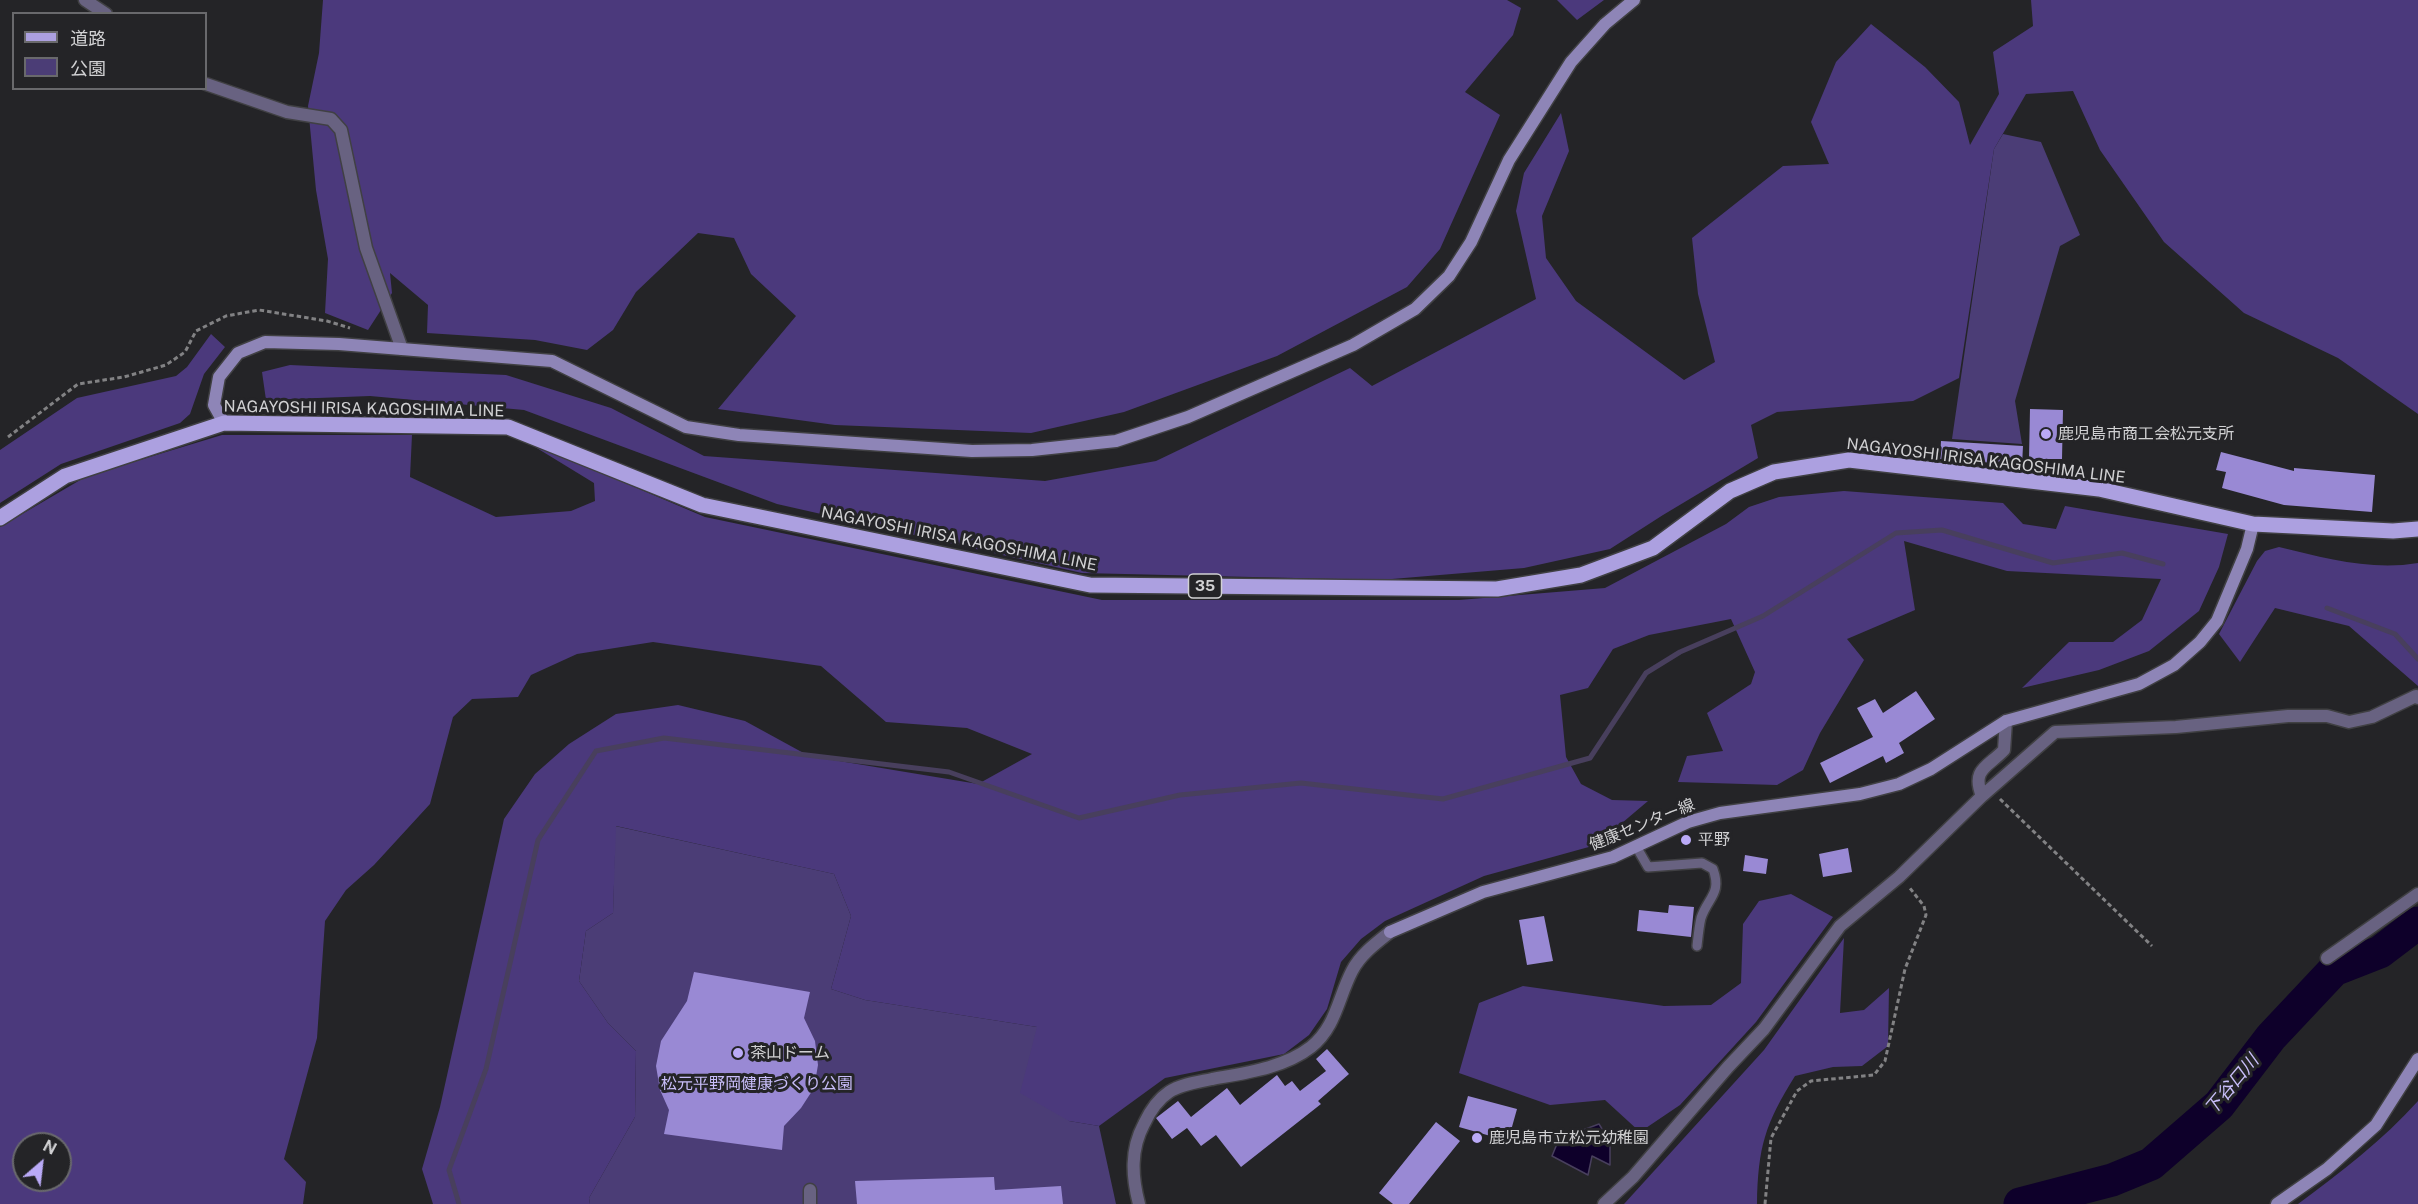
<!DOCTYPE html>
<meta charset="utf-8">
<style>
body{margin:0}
#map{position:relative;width:2418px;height:1204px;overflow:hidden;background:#242427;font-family:"Public Sans","Noto Sans JP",sans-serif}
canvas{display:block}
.legend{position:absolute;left:12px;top:12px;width:195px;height:78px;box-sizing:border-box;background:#242427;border:2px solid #69696c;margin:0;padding:8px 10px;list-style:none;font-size:18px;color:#d1d1d3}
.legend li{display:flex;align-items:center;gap:12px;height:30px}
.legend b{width:30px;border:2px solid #69696c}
.north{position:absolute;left:12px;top:1132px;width:60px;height:60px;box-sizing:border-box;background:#242427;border:2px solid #69696c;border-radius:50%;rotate:28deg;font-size:16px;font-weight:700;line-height:24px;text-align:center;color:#d1d1d3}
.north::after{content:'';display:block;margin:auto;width:21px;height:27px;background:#baaaf7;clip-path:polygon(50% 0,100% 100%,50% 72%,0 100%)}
</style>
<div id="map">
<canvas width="2418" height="1204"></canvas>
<ul class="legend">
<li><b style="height:8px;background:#aca0e0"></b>道路</li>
<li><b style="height:16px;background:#4b3d76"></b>公園</li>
</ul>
<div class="north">N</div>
</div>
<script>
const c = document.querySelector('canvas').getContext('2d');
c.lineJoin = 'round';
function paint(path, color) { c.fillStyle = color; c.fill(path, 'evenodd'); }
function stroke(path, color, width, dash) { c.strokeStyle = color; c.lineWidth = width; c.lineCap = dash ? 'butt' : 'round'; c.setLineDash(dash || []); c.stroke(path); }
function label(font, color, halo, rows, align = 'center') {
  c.font = font + ' "Public Sans","Noto Sans JP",sans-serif'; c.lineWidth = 6; c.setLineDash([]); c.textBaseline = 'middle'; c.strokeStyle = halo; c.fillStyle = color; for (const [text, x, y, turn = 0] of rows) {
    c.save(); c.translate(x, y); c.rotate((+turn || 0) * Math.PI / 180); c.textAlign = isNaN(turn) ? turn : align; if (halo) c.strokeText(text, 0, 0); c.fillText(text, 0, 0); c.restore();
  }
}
paint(new Path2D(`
 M2003,134l38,8 39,93 -20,11 -45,155 7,43 -70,-5 42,-290z
 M615,826l219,48 17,42 -20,73 34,11 172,27 32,94 30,5 17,78h-526l-1,-6 46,-81 1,-66 -28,-28 -29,-42 7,-50 27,-18z`), '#4b3d76');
paint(new Path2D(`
 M323,0h1184l14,8 -8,27 -48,57 35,23 -60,134 -33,38 -130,69 -153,56 -93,21 -196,-8 -117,-16 78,-93 -45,-42 -17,-36 -36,-5 -62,59 -23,38 -26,20 -52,-10 -108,-7 1,-28 -38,-32 2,20 -24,37 -43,-17 3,-54 -12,-69 -8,-84 11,-53z
 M1557,0h47l-27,20z
 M2031,0h387v414l-80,-56 -94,-45 -80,-71 -64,-92 -27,-59 -47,3 -32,55 -35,229 -46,23 -136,11 -26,13 7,33 -95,57 -53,34 -86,19 -144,12 -298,-7 -305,-69 -253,-94 -154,-14 -104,4 -4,-28 28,-7 216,10 105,33 93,48 341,25 111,-20 194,-93 22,18 164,-87 -20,-88 8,-38 37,-60 8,38 -27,65 4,42 30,43 108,79 31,-18 -17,-68 -6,-56 91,-72 46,-2 -18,-42 25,-60 35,-38 54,43 34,35 11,43 29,-51 -6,-42 40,-26z
 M211,334l14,13 -21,27 -14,40 -10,9 -119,41 -61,39v-53l77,-52 99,-22 11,-9z
 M222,435h190l-2,42 86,40 75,-6 24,-10 -1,-18 -72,-44 183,78 397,83h357l146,-12 121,-64 23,-17 30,-10 65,-6 159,12 20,21 33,5 9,-23 163,28 -9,33 -20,44 -50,40 -50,19 -77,18 47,-46h44l29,-22 19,-41 -154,-8 -103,-30 11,69 -68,29 17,21 -44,73 -17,37 -26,15 -99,-3 9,-26 36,-5 -16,-38 44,-29 4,-12 -24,-53 -82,16 -36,14 -25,39 -28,7 6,62 15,27 31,16 36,1 -52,44 -112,31 -99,45 -24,18 -20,23 -14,47 -18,26 -25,19 -119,24 -66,48 -30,-5 -49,-28 17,-66 -172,-27 -34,-11 20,-73 -17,-42 -218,-48 -3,87 -27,18 -7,50 29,42 28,28 -1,66 -46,81 1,6h-157l-11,-35 18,-62 64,-288 31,-45 34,-30 47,-30 62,-9 67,16 64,35 169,28 54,-30 -65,-26 -81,-6 -65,-56 -168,-24 -76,12 -46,21 -13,22 -46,2 -19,18 -23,87 -56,61 -28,25 -21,31 -8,117 -33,121 22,23 -3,22h-303v-677l87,-51zM24,1144h36v36h-36z
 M2279,547c46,11 92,24 139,16v123l-69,-60 -74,-18 -35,54 -21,-28 38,-73 8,-10z
 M1791,894l42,23 -77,105 -76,83 -40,27 -35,-32 -55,5 -91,-32 20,-70 44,-17 141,20 47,-1 30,-22 2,-59 16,-23z
 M1844,938l-4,75 24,-3 25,-22 -1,58 -26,20 -29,1 -38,9c-30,48 -37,71 -38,128h-133l140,-154z
 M2418,1101v103h-120c42,-31 85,-64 120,-103z`), '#4b397c');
const water = new Path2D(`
 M1599,1124l11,18v23l-18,-9 -4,19 -36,-19 7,-17z`);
paint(water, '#0e002a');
stroke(water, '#483f5d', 1.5);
stroke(new Path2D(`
 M2327,608l68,26 23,25
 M459,1204l-10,-34 37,-101 52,-229 58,-89 68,-13 285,34 130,46 101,-23 121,-12 142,16 147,-41 56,-85 34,-21 83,-36 133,-83 46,-3 111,33 69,-10 41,11`), '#483f5d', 5);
stroke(new Path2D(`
 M2020,1204l92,-24 39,-16 68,-59 52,-68 63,-67 46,-18 38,-29`), '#0e002a', 33);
paint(new Path2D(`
 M2030,409l33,1 -1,49h-33z
 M1941,441l82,5 -1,19 -82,-6z
 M2221,452l73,19v-3l81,7 -3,37 -88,-7 -62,-17 4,-16 -10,-2z
 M1916,691l19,28 -36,24 5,10 -18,10 -3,-7 -53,27 -10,-20 53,-26 -16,-29 18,-9 8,14z
 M1848,848l4,24 -29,5 -4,-23z
 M1745,855l23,4 -2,15 -23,-3z
 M1669,905l25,2 -3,30 -54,-6 2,-21 29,3z
 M1544,916l9,45 -26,4 -8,-45z
 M694,972l116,20 -6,26 11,23 3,24 -4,23 -13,20 -17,18 -2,24 -118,-16 5,-24 -9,-20 -4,-24 5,-25 26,-40z
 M1327,1049l22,25 -31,27 3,3 -80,63 -25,-32 -15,11 -14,-18 -15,11 -16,-21 22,-17 13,16 36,-29 13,17 37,-30 8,11 7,-5 8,10 26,-20 -10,-12z
 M1468,1096l49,13 -9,32 -49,-14z
 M1436,1122l24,19 -51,63h-16l-14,-11z
 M994,1177l1,13 66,-4 2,18h-206l-2,-23z`), '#9989d4');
const lane = new Path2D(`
 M1637,848l11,19 54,-4 11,6c9,25 -5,28 -12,49 -2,8 -3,19 -4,28`);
const street = new Path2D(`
 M85,0l21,14
 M206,84l81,28 44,7 10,11 25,118 36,101
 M1982,796c-11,-27 6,-29 22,-46l2,-29
 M2327,958l91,-64
 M810,1190v14
 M1139,1204c-7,-27 -9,-54 5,-80 6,-13 13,-24 25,-32 12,-8 29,-10 43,-13 33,-6 72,-11 99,-32 25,-20 27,-49 41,-76 8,-16 24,-28 38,-39
 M1604,1204l29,-27 95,-110 36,-38 76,-103 59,-49 83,-81 73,-64 121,-5 112,-11h39l22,6 23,-5 44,-21 2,2`);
const secondary = new Path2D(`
 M224,423l-10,-18 5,-28 19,-24 27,-11 74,2 213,17 134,66 53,8 233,16 60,-1 84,-9 72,-24 165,-72 62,-36 34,-33 22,-34 38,-82 62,-98 34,-38 29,-24
 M1390,932l93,-40 130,-35 75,-35 32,-9 140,-19 39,-10 32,-15 75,-48 133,-37 35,-19 26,-23 17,-21 30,-72 6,-25
 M2277,1204l50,-35 49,-44 42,-66`);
const primary = new Path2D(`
 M0,518l65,-42 159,-53 284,4 194,78 388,80 407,4 84,-14 72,-27 77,-57 44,-19 75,-12 250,29 154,35 140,7 25,-2`);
stroke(lane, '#404043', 12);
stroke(street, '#404043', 15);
stroke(secondary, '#404043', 15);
stroke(primary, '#404043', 18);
stroke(new Path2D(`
 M8,437l70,-53 46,-7 42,-12 19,-13 11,-21 30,-15 33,-6 68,11 23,7
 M2000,799l152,147
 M1765,1204l6,-66 26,-47 14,-10 63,-6 11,-14 20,-92 21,-54 -2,-9 -15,-19`), '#828284', 3, [4.5, 3]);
stroke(lane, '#686281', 9);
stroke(street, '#686281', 12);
stroke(secondary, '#8e85b7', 12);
stroke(primary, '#aca0e0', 15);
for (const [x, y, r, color] of [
 [2046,434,6,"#baaaf7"],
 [1686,840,6,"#baaaf7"],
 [738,1053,6,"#baaaf7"],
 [1477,1138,6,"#baaaf7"]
]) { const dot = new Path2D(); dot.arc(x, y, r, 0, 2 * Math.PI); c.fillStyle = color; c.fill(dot); stroke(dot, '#242427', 2); }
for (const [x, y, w] of [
 [1205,586,33]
]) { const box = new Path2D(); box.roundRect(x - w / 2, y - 12, w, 24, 4.5); c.fillStyle = '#242427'; c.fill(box); stroke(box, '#d1d1d3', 1.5); }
label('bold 15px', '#d1d1d3', null, [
 ["35",1205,586]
]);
label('16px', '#d1d1d3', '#242427', [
 ["NAGAYOSHI IRISA KAGOSHIMA LINE",364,409,1],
 ["NAGAYOSHI IRISA KAGOSHIMA LINE",1986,461,7],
 ["NAGAYOSHI IRISA KAGOSHIMA LINE",959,539,11],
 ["健康センター線",1642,825,-22]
]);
label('16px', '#d1d1d3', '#242427', [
 ["鹿児島市商工会松元支所",2058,434],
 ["平野",1698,840],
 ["茶山ドーム",750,1053],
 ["鹿児島市立松元幼稚園",1489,1138]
], 'left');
label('16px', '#c8bdf9', '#242427', [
 ["松元平野岡健康づくり公園",757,1084]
]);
label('italic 18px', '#c9bffa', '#242427', [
 ["下谷口川",2232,1085,-50]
]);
</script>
